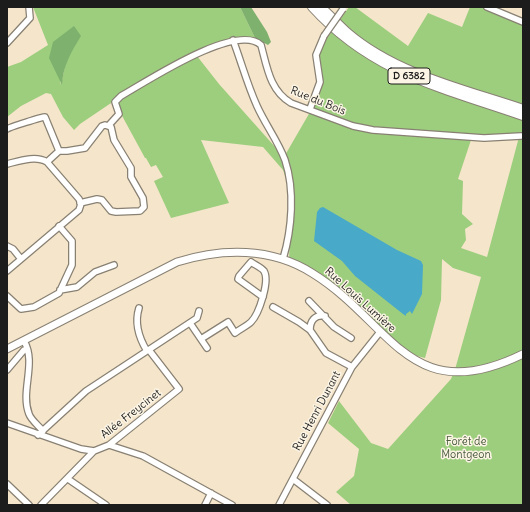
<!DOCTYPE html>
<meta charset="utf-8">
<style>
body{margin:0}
#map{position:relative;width:530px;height:512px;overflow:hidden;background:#f5e5ca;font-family:Delius,sans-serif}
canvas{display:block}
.frame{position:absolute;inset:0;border:8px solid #1c1c1c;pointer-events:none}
</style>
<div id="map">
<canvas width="530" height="512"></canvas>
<div class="frame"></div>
</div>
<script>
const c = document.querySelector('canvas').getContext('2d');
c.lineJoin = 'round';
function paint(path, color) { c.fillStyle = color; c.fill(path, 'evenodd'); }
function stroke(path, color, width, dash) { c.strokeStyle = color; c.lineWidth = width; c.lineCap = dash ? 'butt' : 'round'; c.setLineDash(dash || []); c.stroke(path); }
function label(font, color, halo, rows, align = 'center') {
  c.font = font + ' Delius,sans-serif'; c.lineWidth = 3; c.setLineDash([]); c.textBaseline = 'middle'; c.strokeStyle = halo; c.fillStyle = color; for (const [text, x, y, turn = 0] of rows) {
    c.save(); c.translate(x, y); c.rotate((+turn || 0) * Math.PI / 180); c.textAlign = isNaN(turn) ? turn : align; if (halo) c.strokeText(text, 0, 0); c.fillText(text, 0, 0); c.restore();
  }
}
paint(new Path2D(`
 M33,7h207l15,31 -24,5 -34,13 22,28 65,73 26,-45 12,-28 -4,-33 31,-44h6l53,39 20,-33 34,14 8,-20h14l39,16v482h-172l-15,-13 18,-16 5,-27 -31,-26 11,-22 32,42 17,6 63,-70 5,-13 25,-89 -28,-9 -11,-9 -1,41 -16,58 -16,-4 -68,-63 -22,-18 -30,-14 3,-64 -9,-25 -20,-23 -62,-7 28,63 -58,15 -17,-37 9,-4 -7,-12 -5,2 -5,-9h-1l-31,-57 -34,23 -6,6 -11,-13 -12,-23 -5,-1 -25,13 -14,11v-50l14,-5 27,-17zM53,42l14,15 -6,28zM519,137l-32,120 -26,-9 5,-8 -1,-11 8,-5 -11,-10 1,-33 -5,-2 13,-39z`), '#9cce7e');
paint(new Path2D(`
 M240,7h11l16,25 4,10 -3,3 -13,-7z
 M74,26l7,10c-10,16 -18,30 -19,49l-13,-27 4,-16z`), '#7db16d');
paint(new Path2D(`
 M323,207l74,43 24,11 2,4 -1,29 -10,20 -2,-3 -4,3v2l-3,-2 -48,-38 -13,-15 -28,-20 3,-29 3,-4z`), '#49a9c8');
const minor = new Path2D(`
 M487,7l36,15
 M233,40c8,21 14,44 24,66 8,18 21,35 28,54 10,30 7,69 -2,99
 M7,43l23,-25 -1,-11
 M310,109l10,-27 -4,-27 8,-19
 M109,125l10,-11 -4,-12 6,-6c25,-14 115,-74 140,-51 6,22 9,46 30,58l62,23 20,4 111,8 37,-2
 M7,129c3,-2 35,-12 38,-12l14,34
 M47,162l12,-11h8l18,-3 17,-22 3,-1 6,2 3,13 17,28v9l12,21 1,9 -4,4 -24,1 -5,-1 -9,-11 -5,-1 -17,4
 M7,164c12,-3 29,-9 40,-2l32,37 2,5 -2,6 -72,61
 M7,246l6,3 8,10
 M60,290l17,-3 18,-15 19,-7
 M7,296l14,13 13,-2 25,-14 13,-28v-24l-13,-15
 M309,301l25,26 17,11
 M273,307l26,15 11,8 16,23 26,14
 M139,308c-5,16 0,30 8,43
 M190,323l17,25
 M310,330c0,-9 5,-16 15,-14
 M201,339l27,-17 7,11c5,-4 12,-7 16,-11 8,-8 19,-41 13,-51 -3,-4 -9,-6 -13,-9l-12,14 -1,3 25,18
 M24,341c13,22 -4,50 5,73 2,6 10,12 14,17
 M7,370l17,-20 3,-1
 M7,423l74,26 13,2
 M38,435l48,-44 111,-73 2,-7
 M109,445l34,11 89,49
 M68,479l38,26
 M293,479l34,26
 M7,484l22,21
 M41,505l53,-54 15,-6 70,-56 -30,-39
 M205,505l6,-12
 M279,505l73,-138 28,-35`);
const major = new Path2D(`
 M7,349l170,-87c45,-14 94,-15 135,11 80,49 97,137 211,81`);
const highway = new Path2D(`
 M312,7c60,66 130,81 211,109
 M321,7c9,8 18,18 27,26 48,41 116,56 175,76`);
stroke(minor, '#888073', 8);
stroke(major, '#888073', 9);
stroke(highway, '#888073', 10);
stroke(minor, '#fff', 5.5);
stroke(major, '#fff', 7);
stroke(highway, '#fff', 8);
const minorBridge = new Path2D(`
 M324,36l19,-27`);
stroke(minorBridge, '#888073', 8, []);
stroke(minorBridge, '#fff', 5.5);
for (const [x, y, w] of [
 [409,76,42]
]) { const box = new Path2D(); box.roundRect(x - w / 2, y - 8, w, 16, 3); c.fillStyle = '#fcf5e5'; c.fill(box); stroke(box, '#1c1c1c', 1); }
label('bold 10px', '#1c1c1c', null, [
 ["D 6382",409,76]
]);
label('11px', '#1c1c1c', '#fcf5e5', [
 ["Rue du Bois",318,101,22],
 ["Rue Louis Lumière",360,300,42],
 ["Rue Henri Dunant",317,411,-62],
 ["Allée Freycinet",131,414,-38]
]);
label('11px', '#495a3e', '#fcf5e5', [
 ["Forêt de",466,442],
 ["Montgeon",466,455]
]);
</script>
